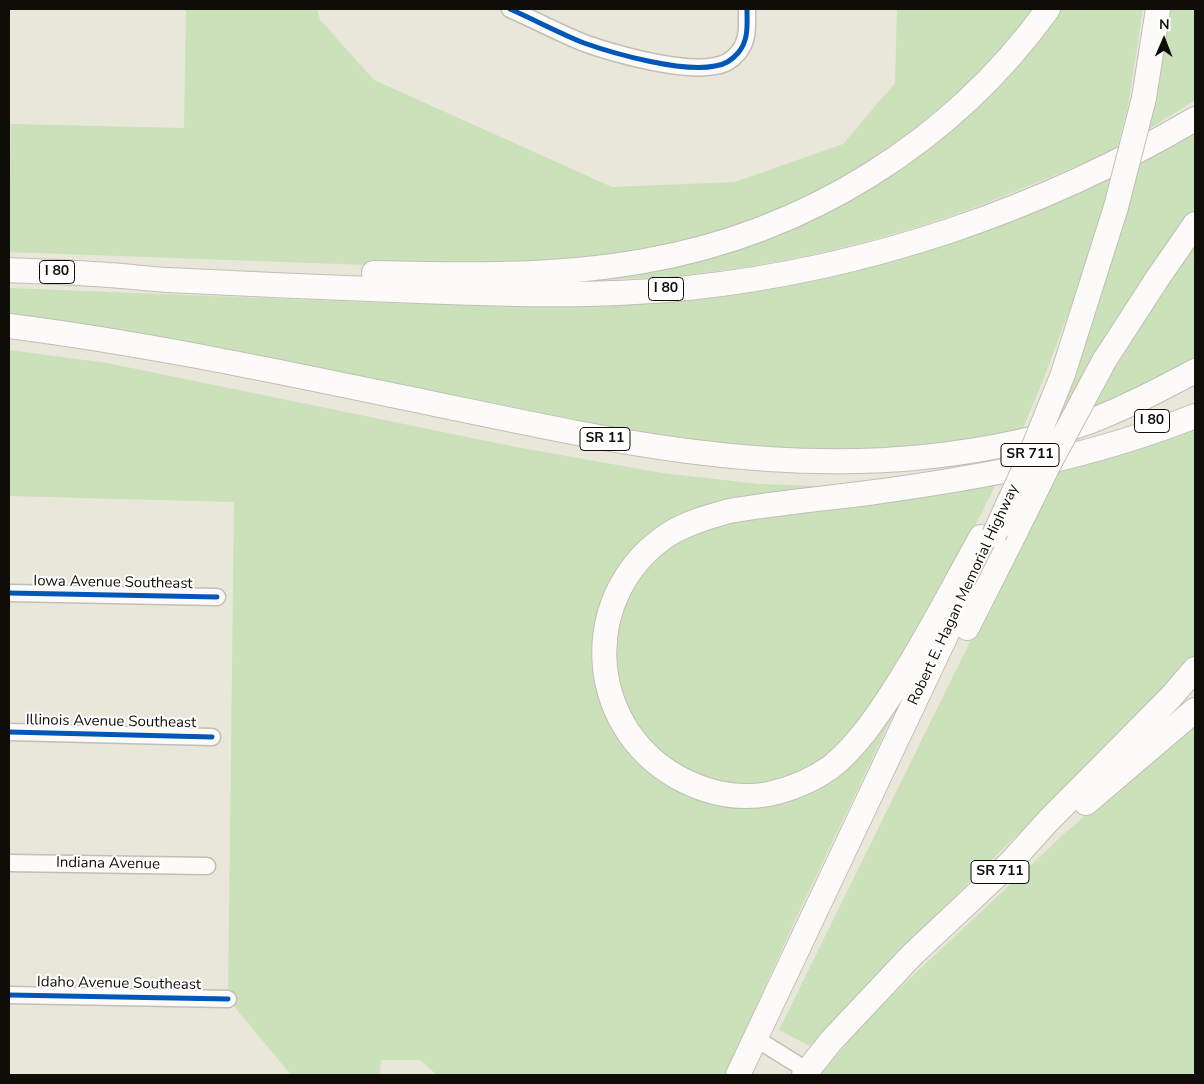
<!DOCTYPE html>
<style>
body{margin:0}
#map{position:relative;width:1204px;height:1084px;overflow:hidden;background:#e9e6da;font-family:"Nunito Sans",sans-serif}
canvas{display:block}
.frame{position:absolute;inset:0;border:10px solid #0f0d07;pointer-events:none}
.north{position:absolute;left:1139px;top:15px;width:50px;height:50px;-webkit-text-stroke:4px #fff;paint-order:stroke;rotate:1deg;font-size:14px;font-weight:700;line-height:20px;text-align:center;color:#0f0d07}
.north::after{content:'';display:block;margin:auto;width:18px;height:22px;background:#0f0d07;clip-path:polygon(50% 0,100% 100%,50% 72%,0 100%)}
</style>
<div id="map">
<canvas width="1204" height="1084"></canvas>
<div class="frame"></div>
<div class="north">N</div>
</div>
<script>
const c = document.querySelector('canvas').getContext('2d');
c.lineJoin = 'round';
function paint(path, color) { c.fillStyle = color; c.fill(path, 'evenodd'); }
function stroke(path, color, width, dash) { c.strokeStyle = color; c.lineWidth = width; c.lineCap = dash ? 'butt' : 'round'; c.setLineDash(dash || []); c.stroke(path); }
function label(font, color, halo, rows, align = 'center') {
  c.font = font + ' "Nunito Sans",sans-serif'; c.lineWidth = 4; c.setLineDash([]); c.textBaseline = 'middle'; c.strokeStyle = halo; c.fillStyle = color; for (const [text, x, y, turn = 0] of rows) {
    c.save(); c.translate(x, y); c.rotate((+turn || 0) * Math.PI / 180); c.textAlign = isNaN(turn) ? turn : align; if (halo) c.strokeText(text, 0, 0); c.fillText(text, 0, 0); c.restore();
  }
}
paint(new Path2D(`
 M186,9h131l3,11 54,60 238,107 123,-5 108,-38 52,-61 2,-74h138l-59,70 -71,63 -121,70 -79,25 -89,21 -194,9 -413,-15 2,-128 173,4z
 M1055,9h88l-15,97 -11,43c-66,27 -131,57 -200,78 -85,26 -172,44 -260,50 -30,2 -60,3 -91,4l292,-90z
 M1169,9h26v91l-49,31z
 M1195,128v83l-41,59 -93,152 -8,2 87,-264z
 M1111,178l-27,94 -42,111 -21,50 -111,14 -87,4 -143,-9 -671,-126v-28l406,16 12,-4 143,4 422,-79z
 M1195,238v125l-112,52z
 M9,350l98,13 409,84 146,26 97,11 86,3 -188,46 -60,123 63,120 125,20 117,-100 -111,233 -66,146h-288l-17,-15h-39l-1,15h-89l-63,-76 6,-497 -225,-6z
 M1195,425v230l-45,49 -207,204 -133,138 -31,-16 276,-561z
 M997,482l-52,105 -79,130 -40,43 -47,23 -51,4 -46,-15 -44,-39 -25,-58v-35l22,-63 27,-27 31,-20 34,-10z
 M1195,723v352h-375l52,-61 194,-182 64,-55z`), '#cae1ba');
const minor = new Path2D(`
 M510,9c25,11 49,24 74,34 31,11 99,30 131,23 9,-1 17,-6 23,-13 11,-13 9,-28 9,-44
 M9,593l208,4
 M9,732l203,5
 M9,863l198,3
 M9,995l219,4
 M755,1038l53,33`);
const highway = new Path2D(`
 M1144,98l14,-89
 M9,270c32,2 65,2 98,5 20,1 40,4 61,5 75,4 151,7 226,10 98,4 196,8 294,-2 179,-19 352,-78 507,-169
 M374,273c91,2 180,4 270,-12 162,-28 308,-119 404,-252
 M9,326c143,18 285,49 426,78 163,34 321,70 489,53 56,-6 113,-16 167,-36 36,-14 70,-32 104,-50
 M1104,361l53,-82 38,-55
 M1063,374l53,-167
 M981,537c-29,52 -56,106 -89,156 -17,26 -36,54 -61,74 -18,13 -40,22 -62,27 -33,6 -63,-1 -92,-17 -93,-53 -98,-184 -8,-243 18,-11 39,-17 60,-23 46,-8 92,-12 139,-18 111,-15 222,-35 327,-77
 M967,628l50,-99
 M1086,803l109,-93
 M738,1075l228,-482
 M804,1075l27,-34 81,-86 98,-92 38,-42 122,-123 25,-29`);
stroke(minor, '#c1beb5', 19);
stroke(highway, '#c1beb5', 26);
stroke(minor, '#fcfbf9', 16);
stroke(highway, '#fcfbf9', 24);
const highwayBridge = new Path2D(`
 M1116,207l28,-109
 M1017,529l34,-69 53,-99
 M994,535l34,-74 35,-87`);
stroke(highwayBridge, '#c1beb5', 26, []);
stroke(highwayBridge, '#fcfbf9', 24);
stroke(new Path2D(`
 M510,9c25,11 49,24 74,34 31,11 99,30 131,23 9,-1 17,-6 23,-13 11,-13 9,-28 9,-44
 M9,593l208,4
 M9,732l203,5
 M9,995l219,4`), '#0057b8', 5);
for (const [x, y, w] of [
 [57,272,35],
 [666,289,35],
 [1152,421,35],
 [605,439,50],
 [1030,455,58],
 [1000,872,58]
]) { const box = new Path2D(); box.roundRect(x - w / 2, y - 11.5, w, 23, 4); c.fillStyle = '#fff'; c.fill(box); stroke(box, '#0f0d07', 1); }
label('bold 14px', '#0f0d07', null, [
 ["I 80",57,272],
 ["I 80",666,289],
 ["I 80",1152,421],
 ["SR 11",605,439],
 ["SR 711",1030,455],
 ["SR 711",1000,872]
]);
label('15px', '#0f0d07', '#fff', [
 ["Iowa Avenue Southeast",113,583,1],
 ["Robert E. Hagan Memorial Highway",964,595,-65],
 ["Illinois Avenue Southeast",111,722,1],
 ["Indiana Avenue",108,864,1],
 ["Idaho Avenue Southeast",119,984,1]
]);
</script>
